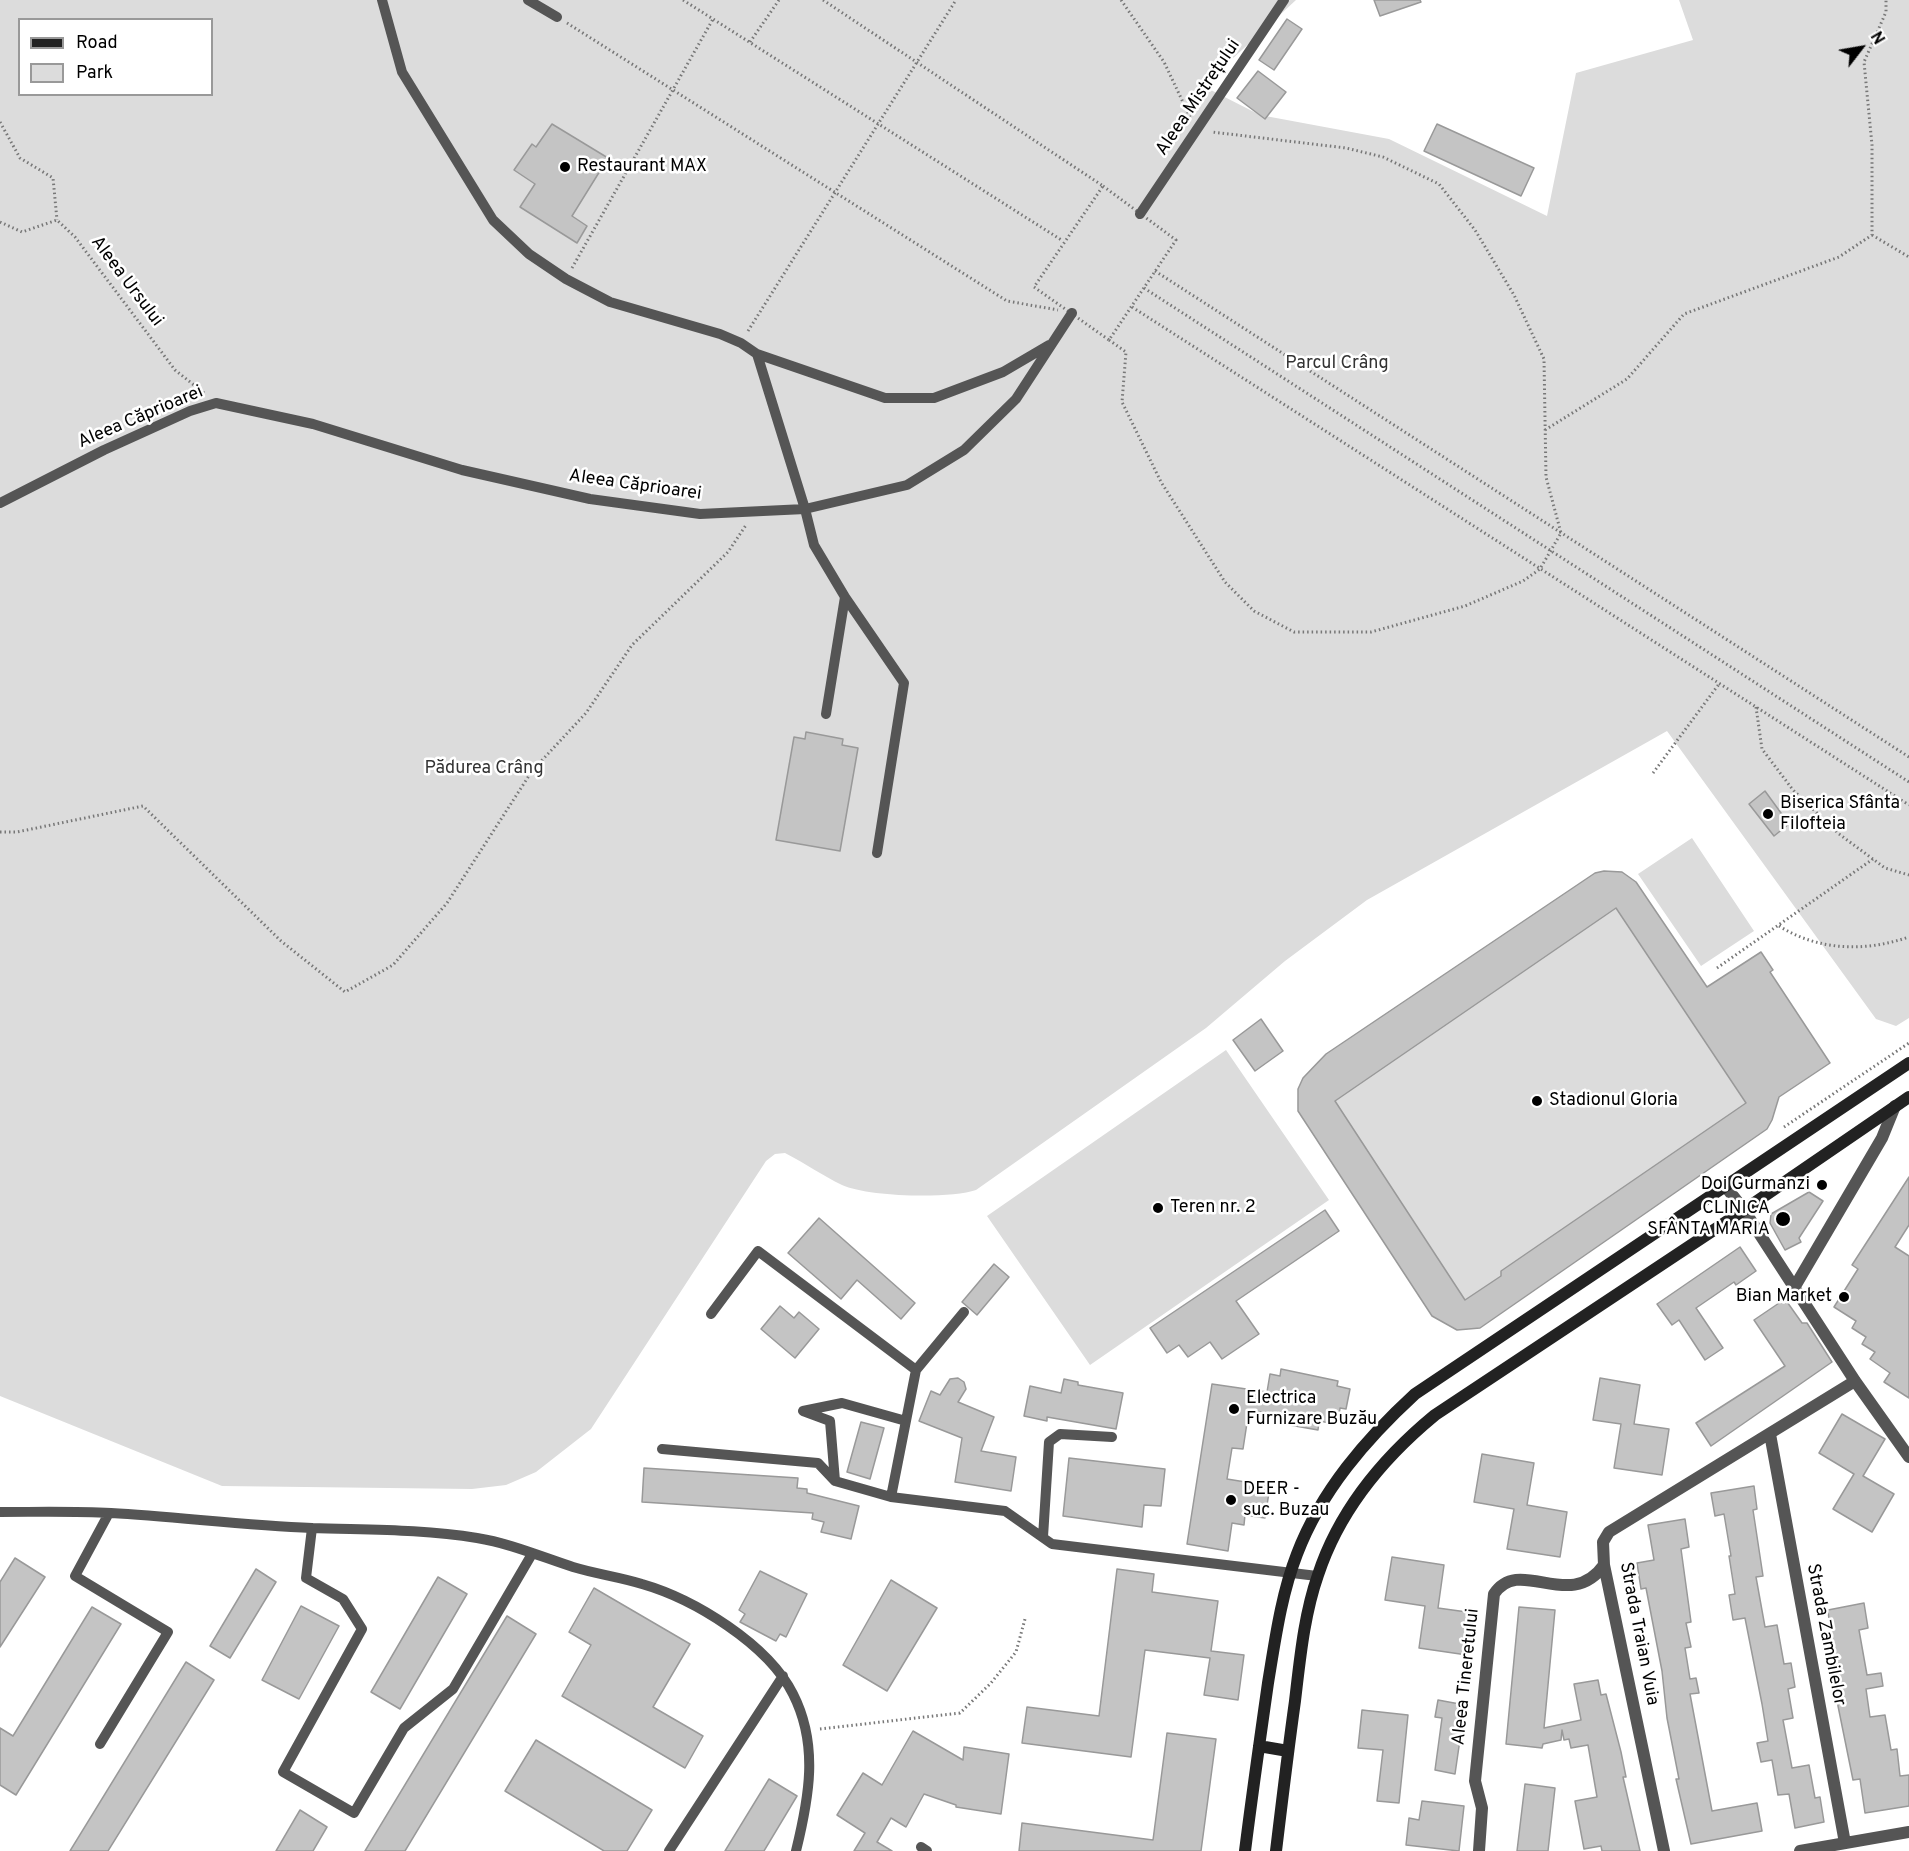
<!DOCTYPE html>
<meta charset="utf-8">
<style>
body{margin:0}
#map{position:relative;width:1909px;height:1851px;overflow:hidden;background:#fff;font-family:Overpass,sans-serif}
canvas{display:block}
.legend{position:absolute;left:18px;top:18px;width:195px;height:78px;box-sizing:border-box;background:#fff;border:2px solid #999;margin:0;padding:8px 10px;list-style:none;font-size:18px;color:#000}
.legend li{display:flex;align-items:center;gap:12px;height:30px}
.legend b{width:30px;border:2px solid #999}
.north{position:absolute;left:1831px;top:18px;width:60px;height:60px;-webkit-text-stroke:4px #fff;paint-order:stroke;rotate:59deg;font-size:16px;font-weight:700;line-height:24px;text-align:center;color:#000}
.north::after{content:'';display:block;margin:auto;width:21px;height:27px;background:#000;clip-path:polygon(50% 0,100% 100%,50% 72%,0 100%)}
</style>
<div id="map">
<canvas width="1909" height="1851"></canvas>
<ul class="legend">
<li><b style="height:8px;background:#222"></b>Road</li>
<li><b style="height:16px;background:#dcdcdc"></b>Park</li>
</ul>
<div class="north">N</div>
</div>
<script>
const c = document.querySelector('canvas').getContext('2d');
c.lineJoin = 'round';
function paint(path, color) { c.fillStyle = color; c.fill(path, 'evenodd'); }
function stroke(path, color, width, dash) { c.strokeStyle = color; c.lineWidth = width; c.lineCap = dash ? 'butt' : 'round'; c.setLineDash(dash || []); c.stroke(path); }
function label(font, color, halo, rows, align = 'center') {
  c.font = font + ' Overpass,sans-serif'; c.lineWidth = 5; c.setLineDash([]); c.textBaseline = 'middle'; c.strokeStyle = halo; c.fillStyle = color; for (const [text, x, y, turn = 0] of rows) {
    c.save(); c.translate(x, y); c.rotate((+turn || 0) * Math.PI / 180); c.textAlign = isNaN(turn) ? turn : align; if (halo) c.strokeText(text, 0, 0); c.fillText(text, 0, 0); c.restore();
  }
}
paint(new Path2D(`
 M0,0h1296l-93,86 57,29 129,24 158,77 29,-143 117,-33 -14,-40h230v1018l-13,8 -20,-7 -209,-288 -300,169 -82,61 -79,67 -230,162c-26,9 -108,7 -134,-5 -19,-9 -37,-22 -57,-32l-10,1 -9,7 -175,268 -55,43 -30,13 -34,4 -250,-3 -222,-90zM20,20h192v74h-192z
 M1692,838l62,93 -53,35 -63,-92z
 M1604,871l18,1 14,10 140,206c2,15 -1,28 -9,41l-287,199 -23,2 -25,-15 -134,-204c-2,-27 9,-40 28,-57l269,-181z
 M1226,1050l103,150 -239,165 -103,-149z`), '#dcdcdc');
const building = new Path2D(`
 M1374,0h46l1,2 -41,14z
 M1287,19l15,10 -28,41 -15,-10z
 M1258,71l28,21 -21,27 -28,-21z
 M552,124l56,34 -36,58 15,10 -10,17 -57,-36 15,-23 -21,-14 18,-26 4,3z
 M1437,124l97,44 -13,28 -97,-45z
 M806,732l37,7 -1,6 16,3 -18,103 -64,-11 18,-103 11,2z
 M1765,791l24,33 -15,12 -25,-32z
 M1604,871l18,1 14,10 71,105 54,-35 12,18 -3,2 60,91 -51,34 -7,23 -5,9 -287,199 -23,2 -25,-14 -134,-205v-22l5,-11 23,-24 269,-181zM1616,908l130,195 -245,168v5l-36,24 -130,-199z
 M1261,1019l22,32 -28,20 -22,-31z
 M1909,1177v48l-14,22 14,9v142l-25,-16 6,-9 -20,-14 5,-7 -13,-8 4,-7 -14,-9 4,-7 -22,-14 24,-38 -6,-4z
 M1809,1192l14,9 -24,37 2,4 -16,8 -15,-27 1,-9z
 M1325,1210l14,21 -103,70 23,33 -37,25 -12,-17 -22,15 -9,-12 -12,8 -17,-25z
 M819,1218l96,85 -14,16 -44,-39 -16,19 -53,-46z
 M1740,1247l16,24 -20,14 -2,-3 -38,26 27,40 -18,12 -26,-40 -7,5 -15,-21z
 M994,1264l15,13 -32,38 -15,-13z
 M1785,1299l17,24h5l25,39 -121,84 -15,-23 89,-57 -31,-46z
 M780,1306l14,12 5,-6 20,17 -24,29 -34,-29z
 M1281,1369l57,12 -1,5 13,3 -4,20 -6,-1 -1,8 -8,-1 -1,8 -11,-2 -1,9 -40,-7 2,-8 -31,-5 -6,39 -11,-1 -5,31 43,7 -5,32 -20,-3 -1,10 -12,-2 -4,28 -41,-7 25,-160 55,8 3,-18 10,2z
 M958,1378l6,4 2,7 -8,13 36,15 -13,34 35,6 -5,34 -56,-9 7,-44 -43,-17 12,-30 9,4 10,-16z
 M1600,1378l40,7 -6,39 35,5 -7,46 -48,-7 7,-44 -28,-4z
 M1064,1379l14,3v3l45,8 -7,36 -69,-12v4l-23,-5 6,-30 31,7z
 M1842,1414l43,25 -22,37 31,18 -22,38 -39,-23 21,-35 -35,-21z
 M861,1422l23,6 -14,51 -23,-7z
 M1482,1454l52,9 -7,42 40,7 -7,45 -53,-8 7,-40 -40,-7z
 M1069,1458l96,11 -4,37 -17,-1 -2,22 -79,-11z
 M644,1468l154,10 -1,10 10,1v4l52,13 -8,33 -30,-7 3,-10 -12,-3 1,-6 -171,-11z
 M1754,1486l3,23 -4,1 10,66 -7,1 9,50 12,-2 7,39 7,-1 4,24 -7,2 5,29 -10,2 9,48 17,-3 6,33 5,-1 4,25 -29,6 -6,-34 -11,1 -6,-35 -11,2 -4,-19 11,-2 -6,-37 -17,-86 -12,2 -4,-25 6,-1 -6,-38h2l-7,-42 -9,2 -4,-23z
 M1685,1519l4,28 -8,2 10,73 -5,1 5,24 -6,1 5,31 6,-1 3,15 -9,1 22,117 45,-8 5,28 -71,13 -15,-65h3l-12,-61 -5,-47 -16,-83 -5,1 -4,-26 17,-3 -6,-35z
 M1392,1557l52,8 -6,43 36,5 -7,42 -48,-7 6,-42 -40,-6z
 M15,1558l30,19 -45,70v-65z
 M256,1569l20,13 -46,76 -20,-12z
 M1117,1569l37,5 -2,18 66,9 -7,50 33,4 -6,45 -34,-5 6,-37 -65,-8 -14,107 -109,-14 5,-36 72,9z
 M760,1571l47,23 -21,43 -6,-3 -4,7 -36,-19 5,-8 -6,-4z
 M438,1577l29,17 -67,115 -29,-17z
 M891,1580l46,28 -50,83 -44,-26z
 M594,1588l96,56 -37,63 50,29 -18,32 -123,-72 29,-51 -22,-13z
 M1864,1603l4,25 -9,2 8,45 14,-2 2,13 -17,3 4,28 15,-2 6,35 6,-1 3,27 9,-1v31l-44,7 -5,-34 -7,1 -15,-74 -10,-96z
 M301,1606l38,20 -40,73 -37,-19z
 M92,1607l29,17 -105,171 -16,-10v-57l13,8z
 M1519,1607l36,3 -11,118 37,-8 -7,-36 24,-4 3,15 5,-1 15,58 5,25h-3l17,74h-38l-1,-5 -17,3 -9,-48 22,-4 -9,-52 -17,3 -2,-9 -5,1 -2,-10 -1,10 -18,4 -1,4 -36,-4z
 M507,1616l29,18 -131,217h-40z
 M186,1662l28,18 -106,171h-38z
 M1438,1700l27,5 -10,69 -20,-4 7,-52 -7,-1z
 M1362,1710l46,5 -9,88 -22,-2 6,-51 -25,-2z
 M913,1731l50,29 1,-13 45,7 -8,60 -45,-7v-2l-32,-11 -18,33 -15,-9 -14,24 15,9h-38l11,-18 -28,-18 26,-42 19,12z
 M1167,1733l49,6 -15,112h-182l3,-28 131,17z
 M536,1740l116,70 -25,41h-23l-99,-60z
 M769,1779l28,17 -33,55h-39z
 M1525,1784l30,4 -7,63h-31z
 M1422,1801l42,5 -5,45 -53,-6 3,-27 10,2z
 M300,1810l27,17 -14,24h-37z`);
paint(building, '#c4c4c4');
stroke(building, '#999', 1.5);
stroke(new Path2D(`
 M683,0l380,241
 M823,0l280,186
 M1121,0l43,62 26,55
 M567,23l440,278 51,9
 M750,42l29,-42
 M0,122l20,36 33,20 4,42
 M1103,186l73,54 -67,100 -75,-53z
 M0,222l22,10 35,-12 18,17 100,133 29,23
 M1872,235l37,22
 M572,268l141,-249
 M1155,271l754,486
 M1144,288l765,494
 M1132,307l777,498
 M748,331l208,-331
 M1109,340l17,12 -4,50 39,80 64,100 29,29 40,21h77l94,-26 58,-25 17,-12 21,-36 -15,-56 -2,-118 -30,-64 -39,-65 -36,-46 -56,-27 -37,-9 -134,-16
 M1545,430l82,-51 57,-65 155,-57 33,-22v-90l-8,-83 22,-50v-12
 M1756,707l6,42 31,41 46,44 46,34 24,7
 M1653,773l66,-89
 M0,832h17l126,-26 138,135 64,51 48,-27 54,-62 85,-132 54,-58 46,-68 96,-93 18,-27
 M1779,926c40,25 86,26 130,11
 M1717,968l156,-109
 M1784,1127l125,-84
 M820,1729l140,-16 31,-30 25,-31 9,-33`), '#777', 3, [1.5, 3]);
stroke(new Path2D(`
 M528,0l29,17
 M1140,214l144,-214
 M757,354l128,44h49l69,-26 46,-27
 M0,503l104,-53 86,-39 26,-8 97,21 149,46 128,29 110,15 105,-5 -48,-155 -16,-11 -21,-9 -110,-32 -44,-23 -37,-25 -36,-34 -91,-148 -20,-72
 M845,597l59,86 -27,170
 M826,714l19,-117 -31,-52 -9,-36 102,-24 57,-35 52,-51 56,-86
 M711,1314l47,-63 158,119
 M662,1449l156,14 17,18 56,16 114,14 47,33 265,32
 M835,1481l-5,-60 -27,-10 39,-8 64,18
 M891,1497l25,-127 48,-58
 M0,1512c37,0 74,-1 111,1 67,4 134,12 201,15 55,2 110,1 165,10 32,5 65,19 96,29 23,7 47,10 69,17 52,15 126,60 151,110 26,51 16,104 3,157
 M312,1528l-6,50 37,21 19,30 -79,143 71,41 50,-85 49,-39 79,-135
 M1043,1537l6,-95 11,-8 52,3
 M100,1744l68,-112 -93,-56 34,-63
 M921,1847l6,4
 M669,1851l114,-175`), '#555', 10);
stroke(new Path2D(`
 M1726,1187l18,23 111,171 54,76
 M1794,1288l88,-150 13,-32
 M1770,1434l75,409
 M1479,1851l3,-43 -7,-27 19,-187c26,-39 76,19 110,-29
 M1664,1851l-60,-286 -1,-23 6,-10 246,-151
 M1800,1851l109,-19`), '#555', 12);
stroke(new Path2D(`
 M1259,1746l29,5
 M1245,1851c7,-56 15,-112 23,-168 7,-42 13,-88 29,-129 24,-63 69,-115 118,-160l494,-331
 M1276,1851c6,-50 12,-100 19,-150 5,-42 9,-86 23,-126 21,-64 66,-118 117,-160l309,-205 165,-113`), '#222', 12);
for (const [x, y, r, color] of [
 [565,167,6,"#000"],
 [1768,814,6,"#000"],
 [1537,1101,6,"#000"],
 [1822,1185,6,"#000"],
 [1158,1208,6,"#000"],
 [1783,1219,8,"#000"],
 [1844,1297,6,"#000"],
 [1234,1409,6,"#000"],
 [1231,1500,6,"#000"]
]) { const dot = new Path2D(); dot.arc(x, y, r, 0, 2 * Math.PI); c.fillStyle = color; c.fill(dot); stroke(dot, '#fff', 2); }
label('18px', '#000', '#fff', [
 ["Aleea Mistrețului",1199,98,-56],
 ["Aleea Ursului",126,282,53],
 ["Aleea Căprioarei",141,418,-23],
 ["Aleea Căprioarei",635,486,8],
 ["Strada Traian Vuia",1638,1634,79],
 ["Strada Zambilelor",1825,1635,79],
 ["Aleea Tineretului",1467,1677,-84]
]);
label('18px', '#000', '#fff', [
 ["Restaurant MAX",577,167],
 ["Biserica Sfânta",1780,804],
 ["Filofteia",1780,825],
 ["Stadionul Gloria",1549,1101],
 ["Doi Gurmanzi",1810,1185,"right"],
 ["Teren nr. 2",1170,1208],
 ["CLINICA",1770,1209,"right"],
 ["SFÂNTA MARIA",1770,1230,"right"],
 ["Bian Market",1832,1297,"right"],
 ["Electrica",1246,1399],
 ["Furnizare Buzău",1246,1420],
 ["DEER -",1243,1490],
 ["suc. Buzau",1243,1511]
], 'left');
label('18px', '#333', '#fff', [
 ["Parcul Crâng",1337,364],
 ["Pădurea Crâng",484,769]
]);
</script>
